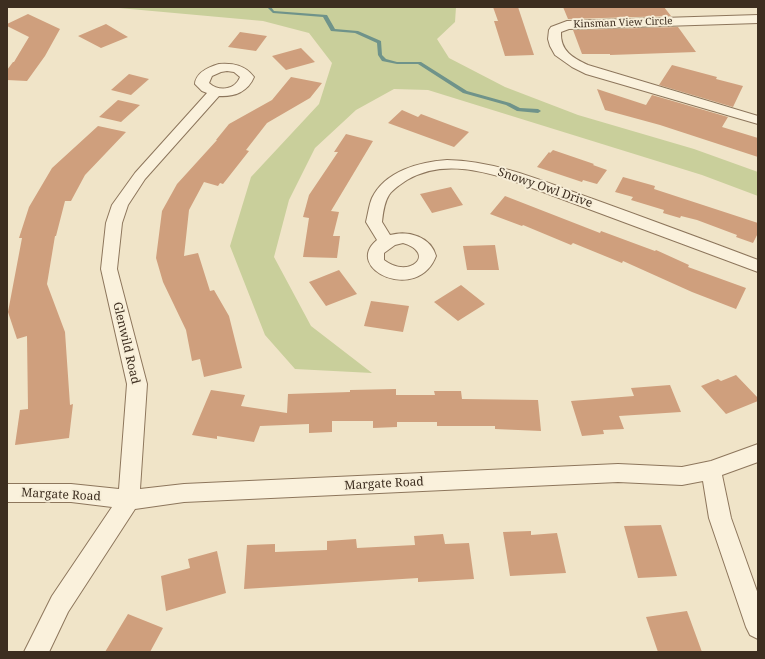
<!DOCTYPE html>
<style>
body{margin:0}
#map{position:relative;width:765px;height:659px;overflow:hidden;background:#f0e4c8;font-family:"Noto Serif",serif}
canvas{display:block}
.frame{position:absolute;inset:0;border:8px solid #3d2e20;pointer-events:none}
</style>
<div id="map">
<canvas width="765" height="659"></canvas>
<div class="frame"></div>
</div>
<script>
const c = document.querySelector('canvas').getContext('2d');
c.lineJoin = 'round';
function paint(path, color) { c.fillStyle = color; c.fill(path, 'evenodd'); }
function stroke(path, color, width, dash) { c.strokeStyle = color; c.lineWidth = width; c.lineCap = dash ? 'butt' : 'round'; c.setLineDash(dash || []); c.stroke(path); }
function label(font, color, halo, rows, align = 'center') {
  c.font = font + ' "Noto Serif",serif'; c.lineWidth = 4; c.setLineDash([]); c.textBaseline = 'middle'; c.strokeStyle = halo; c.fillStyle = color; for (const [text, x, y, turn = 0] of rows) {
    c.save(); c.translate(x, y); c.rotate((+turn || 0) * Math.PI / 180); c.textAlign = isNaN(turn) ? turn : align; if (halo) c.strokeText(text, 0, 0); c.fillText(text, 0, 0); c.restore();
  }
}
paint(new Path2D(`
 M108,7h348l-1,15 -18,17 12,19 56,29 73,28 116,34 64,23v24l-56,-21 -274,-85 -34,-1 -38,21 -41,38 -26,52 -15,57 37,69 61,47 -77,-4 -30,-34 -35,-89 21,-69 68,-73 13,-41 -23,-30 -46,-12z`), '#c9cf9b');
paint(new Path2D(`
 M267,7h4l3,4 53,4 8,14 23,2 23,10 1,14 4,4 11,3h24l46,29 43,12 10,5 18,1 3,2 -3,2 -21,-2 -11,-6 -43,-12 -45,-29h-21l-15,-3 -4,-6 -1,-12 -22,-10 -24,-2 -8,-14 -50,-4z`), '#6f938a');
paint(new Path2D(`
 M493,7h25l16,48 -29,1 -11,-35h4z
 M563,7h101l7,9 -103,3z
 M28,14l32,15 -15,27 -18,25 -20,-1v-10l6,-8h1l15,-25 -22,-11v-2z
 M106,24l22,13 -27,11 -23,-12z
 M678,27l18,25 -86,3v-1h-28l-9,-24z
 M240,32l27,4 -11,15 -28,-4z
 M301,48l14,14 -29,8 -14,-14z
 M672,65l45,12 -1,2 27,7 -10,21 -74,-22z
 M129,74l20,5 -18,16 -20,-5z
 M291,77l31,6 -12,15 -43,25 -21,27 3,1 -26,33 -3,-1 -2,3 -14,-4 -15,28 -5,46 14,-3 12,38 4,-1 15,26 13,52 -38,9 -4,-18 -8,2 -6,-31 -23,-48 -7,-24 6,-47 15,-27 40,-44h-1l13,-16 43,-24z
 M597,89l49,16 6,-10 76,22 -6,10 36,11v19l-98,-32 -55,-15z
 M118,100l22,5 -19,17 -22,-5z
 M402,110l16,7 3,-3 48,18 -15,15 -66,-24z
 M98,126l28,6 -41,43 -14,26h-6l-9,35h-1l-8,48 18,48 5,73 3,-1 -4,34 -54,7 5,-35 8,-1 -1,-73 -10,3 -9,-27 14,-74h-3l10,-31 23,-39z
 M346,134l27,7 -42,70 8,1 -6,24h7l-3,22 -34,-1 6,-39 -6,-1 6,-22 29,-43h-4z
 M553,150l41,14 -1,1 14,5 -10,14 -14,-4 -1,2 -45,-15 12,-15 1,1z
 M623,177l32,9 -1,3 104,34v10l-5,10 -17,-6 1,-2 -40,-15 -16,-4 -1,2 -17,-5 1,-3 -33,-10 2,-3 -18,-5z
 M451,187l12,18 -31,8 -12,-19z
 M505,196l95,37 1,-2 54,20 1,-1 33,15 -1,2 58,21 -10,21 -44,-17 -69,-31 -1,2 -49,-20 -2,2 -48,-20 -1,1 -32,-12z
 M495,245l4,25h-32l-4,-24z
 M339,270l18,24 -31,12 -17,-24z
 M461,285l24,19 -27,17 -24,-19z
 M371,301l38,5 -6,26 -39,-6z
 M736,375l22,23v3l-32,13 -25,-28 17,-7 3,2z
 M670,385l11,27 -62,4 5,13 -21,1 1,4 -22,2 -11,-35 63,-5 -3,-8z
 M396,389v6h39l-1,-4h27l1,8 76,1 3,31 -46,-2v-3h-58v-4h-40v5l-24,1v-7h-41v11l-23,1v-9l-49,2 -6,16 -37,-6v3l-25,-4 19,-45 34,5 -4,11 46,7 1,-19 62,-2v-2z
 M661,525l16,51 -39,2 -14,-52z
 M531,531v4l26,-2 9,40 -56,3 -7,-44z
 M443,534l2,10 24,-1 5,36 -56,3v-4l-174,11 3,-44 28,-1v8l52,-2v-9l29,-2 1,9 58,-3 -1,-9z
 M217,551l9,42 -60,18 -5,-35 29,-8 -2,-9z
 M687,611l15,41h-44l-12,-35z
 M128,614l35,14 -13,24h-45z`), '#cf9f7d');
const minor = new Path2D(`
 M758,15v8l-189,6 -8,3c-1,19 12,26 27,33l170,51v8l-172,-50 -14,-7 -17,-12 -5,-9 -2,-7 1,-9 2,-3 16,-6z
 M219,64c14,-1 26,1 35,13 -6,15 -20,20 -35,19l-74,83 -17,26 -6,18 -5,46 30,115 -7,105 44,-5 434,-20 64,3 29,-6 47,-17v18l-36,13 9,43 27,76v45l-8,-4 -4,-8 -37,-109 -6,-37 -21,4 -64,-3 -434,20 -49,7 -67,103 -19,40h-25l28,-56 60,-89 -41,-5h-64v-18h64l48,5 8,-105 -26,-115 5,-46 6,-18 23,-32 72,-80 -5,-2 -7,-7c1,-12 14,-17 24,-20zM227,71l7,1 6,5c-5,13 -21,15 -31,6l3,-7 9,-4z
 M447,160c51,1 98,22 146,39 55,20 110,40 165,61v12l-250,-93c-33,-10 -69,-18 -101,1 -6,4 -14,9 -18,15 -5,8 -6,18 -7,27l8,13c19,-5 41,2 46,21 -18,48 -94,13 -59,-16l-11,-18c2,-8 3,-17 6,-24 13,-27 47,-36 75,-38zM403,243c34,10 7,37 -19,17v-7l11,-8z`);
stroke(minor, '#8d765c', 2);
paint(minor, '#faf1dc');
label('10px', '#3d2e20', '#f7eed8', [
 ["Kinsman View Circle",623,23,-2]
]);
label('12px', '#3d2e20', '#f7eed8', [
 ["Snowy Owl Drive",545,188,19],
 ["Glenwild Road",126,343,77],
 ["Margate Road",384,484,-3],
 ["Margate Road",61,495,3]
]);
</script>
